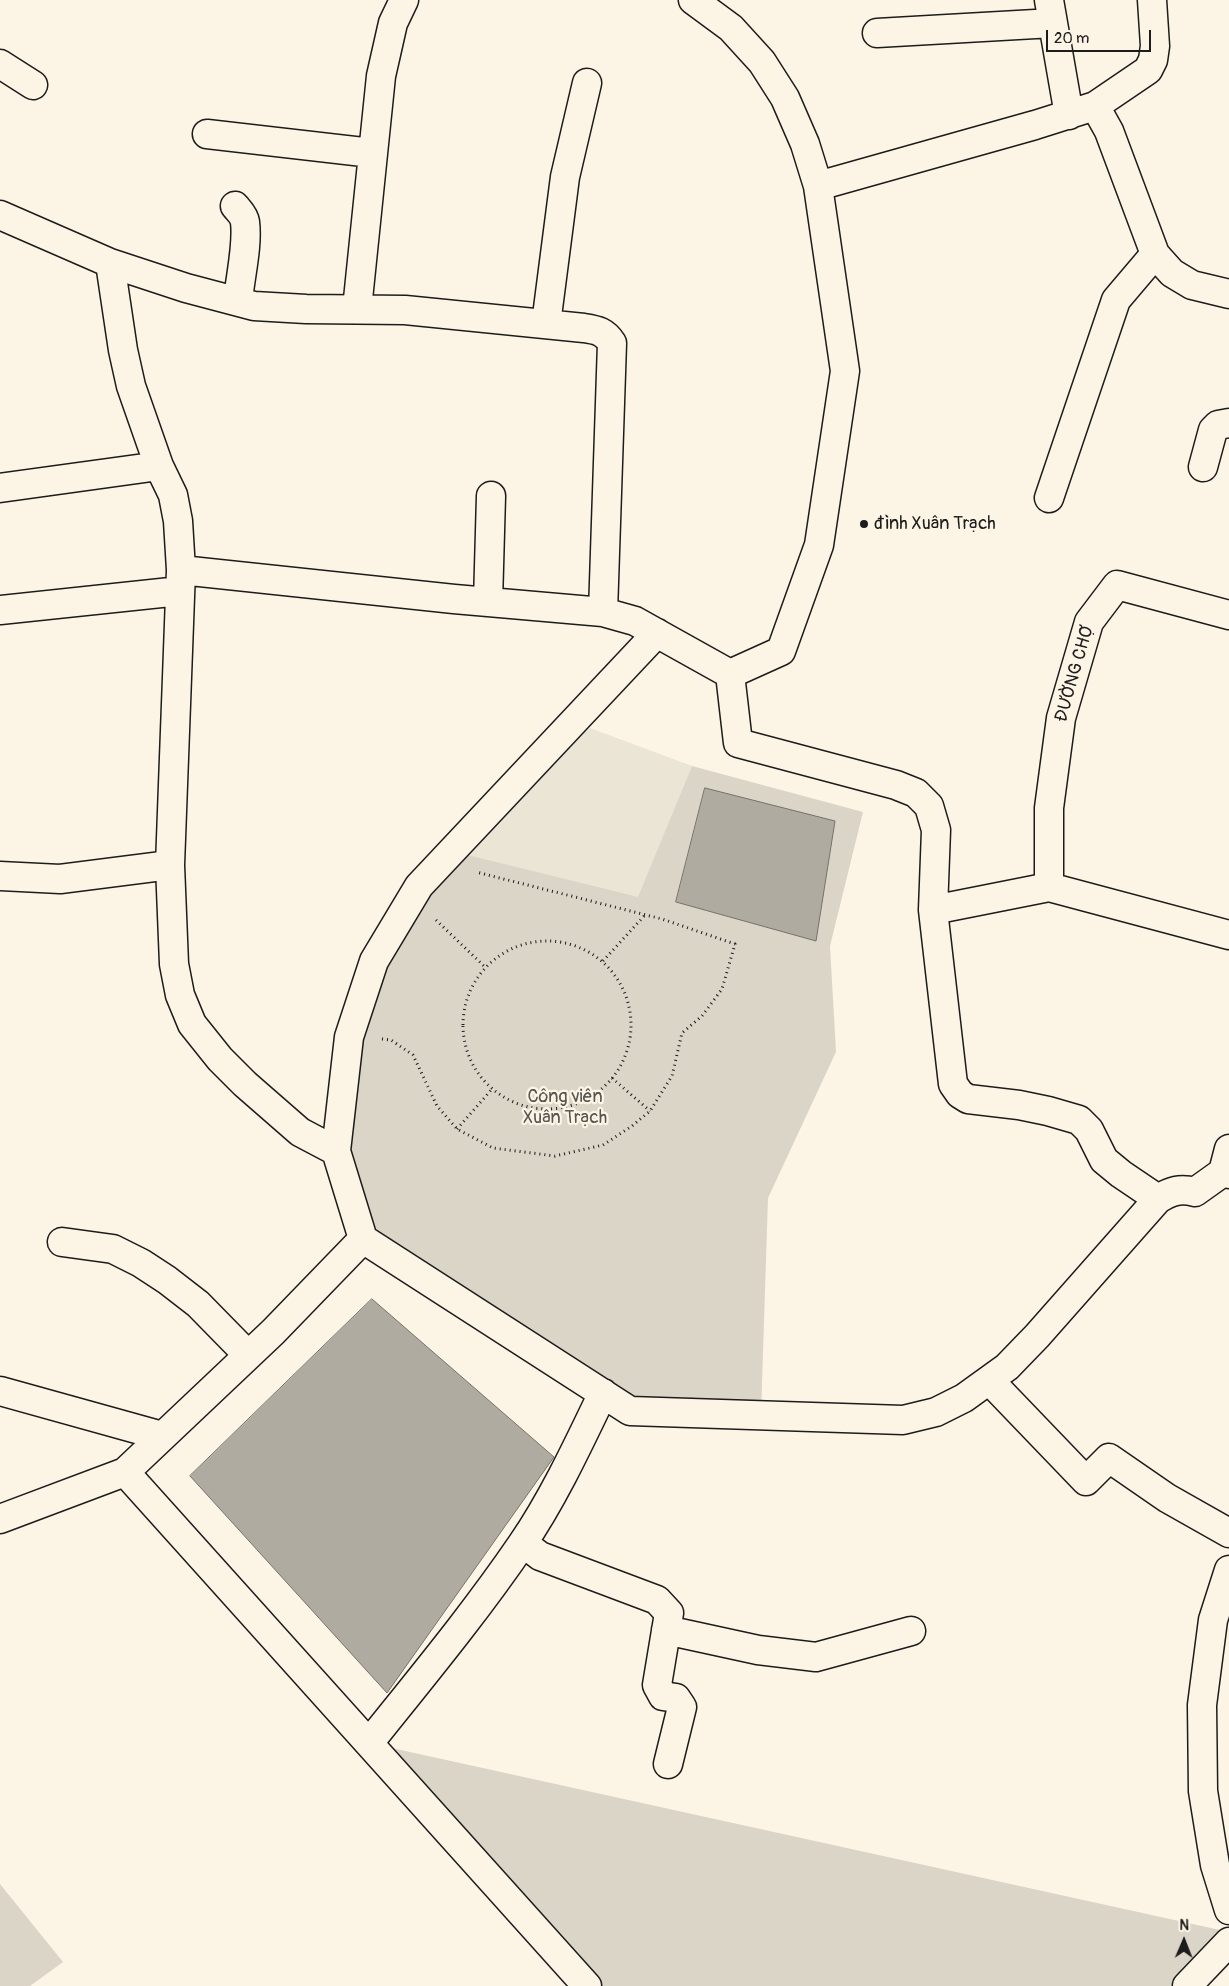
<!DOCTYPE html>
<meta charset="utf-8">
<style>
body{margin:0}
#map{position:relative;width:1229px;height:1986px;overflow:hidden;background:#fcf5e5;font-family:Pangolin,sans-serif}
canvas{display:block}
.north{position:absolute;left:1159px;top:1916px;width:50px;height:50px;-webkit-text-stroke:4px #fcf5e5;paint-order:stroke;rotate:1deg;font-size:14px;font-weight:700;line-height:20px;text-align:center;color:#1c1c1c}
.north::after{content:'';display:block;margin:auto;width:18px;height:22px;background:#1c1c1c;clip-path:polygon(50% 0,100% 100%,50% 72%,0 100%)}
.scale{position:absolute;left:1046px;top:30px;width:105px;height:22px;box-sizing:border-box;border:2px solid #1c1c1c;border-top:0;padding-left:6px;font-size:15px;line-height:18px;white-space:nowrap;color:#1c1c1c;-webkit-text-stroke:4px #fcf5e5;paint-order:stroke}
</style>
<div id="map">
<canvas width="1229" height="1986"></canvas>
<div class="north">N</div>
<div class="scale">20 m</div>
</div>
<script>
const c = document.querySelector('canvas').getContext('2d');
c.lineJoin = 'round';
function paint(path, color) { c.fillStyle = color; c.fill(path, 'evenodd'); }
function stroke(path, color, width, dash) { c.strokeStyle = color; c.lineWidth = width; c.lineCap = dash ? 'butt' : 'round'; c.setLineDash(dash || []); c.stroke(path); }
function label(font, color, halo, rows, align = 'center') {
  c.font = font + ' Pangolin,sans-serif'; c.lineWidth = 4.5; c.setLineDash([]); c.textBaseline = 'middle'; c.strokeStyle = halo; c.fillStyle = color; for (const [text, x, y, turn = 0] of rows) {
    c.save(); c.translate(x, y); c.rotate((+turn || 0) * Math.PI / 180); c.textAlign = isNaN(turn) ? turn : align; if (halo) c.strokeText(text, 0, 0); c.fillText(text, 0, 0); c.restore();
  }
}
paint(new Path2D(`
 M590,728l102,38 -53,132 -187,-47z`), '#ebe5d6');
paint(new Path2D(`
 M692,766l171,46 -33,134 6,106 -68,146 -7,217 -131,-4 -267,-172 -27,-88 38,-190 78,-110 186,46z
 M369,1743l860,189 -42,54h-601z
 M0,1884l63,78 -33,24h-30z`), '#dbd5c8');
const water = new Path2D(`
 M705,788l130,33 -19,120 -140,-39z
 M372,1299l182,158 -167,236 -197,-217z`);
paint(water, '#b0aba1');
stroke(water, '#75726c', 1);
const minor = new Path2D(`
 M693,0l38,28 31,34 23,36 20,46 13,42 27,185 -26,174 -38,106 -51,23
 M1049,0l20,115
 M877,33l176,-10
 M0,64l33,21
 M1095,106l14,25 46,123 17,19 20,12 37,9
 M207,134l165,19
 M818,186l217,-61 60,-19 53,-36 5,-10 2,-14 -3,-46
 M235,206c4,5 9,9 10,16 3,24 -5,55 -7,79
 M0,215l110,48 76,25 68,18 52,3 99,1 179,18c14,2 21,4 28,15l-9,269
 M110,263l13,87 8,36 28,80 14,29 5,26 3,49 -11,295 4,99 6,31 12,29 28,35 25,25 55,48 36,19
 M357,309l24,-233 12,-53 11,-23
 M546,324l19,-147 22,-94
 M1203,467l10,-37 5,-5 11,-2
 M0,488l159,-22
 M1049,498l67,-198 39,-46
 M181,570l273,29 149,13 32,9 95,53
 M488,602l3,-106
 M0,610l180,-19
 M730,674l8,69 158,42 20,8 13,13 7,24 -3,80 20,174 7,10 8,5 51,6 29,6 31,9 10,10 15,30 17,14 37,25
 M0,876l60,3 110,-14
 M1049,887v-79l12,-90 28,-96 28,-37 112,30
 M933,910l116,-23 180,48
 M1223,1172l6,-23
 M363,1239l267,172 273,9 33,-8 28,-14 43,-31 30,-31 121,-137c13,-8 22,-11 37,-7l28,-20 6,2
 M62,1242l51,7 28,14 26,17 31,24 50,51
 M989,1380l97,101 23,-23 58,40 62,35
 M0,1391l162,45
 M125,1472l462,514
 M0,1519l125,-47 148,-140 90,-93 -27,-88 13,-114 25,-76 45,-75 238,-253
 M523,1543l17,13 117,44 12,13 -12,72 6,11 13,2 6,9 -14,57
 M1229,1570l-16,50 -11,85 1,86 12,74 14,45
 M666,1630l92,20 58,7 95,-26
 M369,1743c52,-65 106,-130 153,-199 31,-45 57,-101 81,-151
 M1187,1986l42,-44`);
stroke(minor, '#1c1c1c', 31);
stroke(new Path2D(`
 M436,920l50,48
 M463 1025a84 84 0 1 1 168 0a84 84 0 1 1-168 0Z
 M603,961l42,-46
 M382,1039l9,1 22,15 24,51 20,23 36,19 62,8 48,-11 29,-19 18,-15 22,-35 10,-43 20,-17 20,-27 13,-45 -73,-25 -186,-47
 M612,1078l38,33
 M457,1129l35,-40`), '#1c1c1c', 3, [1, 4]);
stroke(minor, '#fcf5e5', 28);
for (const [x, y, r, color] of [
 [864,524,5,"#1c1c1c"]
]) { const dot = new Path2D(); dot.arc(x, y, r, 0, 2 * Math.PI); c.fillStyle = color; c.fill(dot); stroke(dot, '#fcf5e5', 2); }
label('18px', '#1c1c1c', '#fcf5e5', [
 ["đình Xuân Trạch",874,524]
], 'left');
label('18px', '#1c1c1c', '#fcf5e5', [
 ["ĐƯỜNG CHỢ",1075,674,-74]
]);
label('18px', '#555450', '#fcf5e5', [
 ["Công viên",565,1097],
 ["Xuân Trạch",565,1118]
]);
</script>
